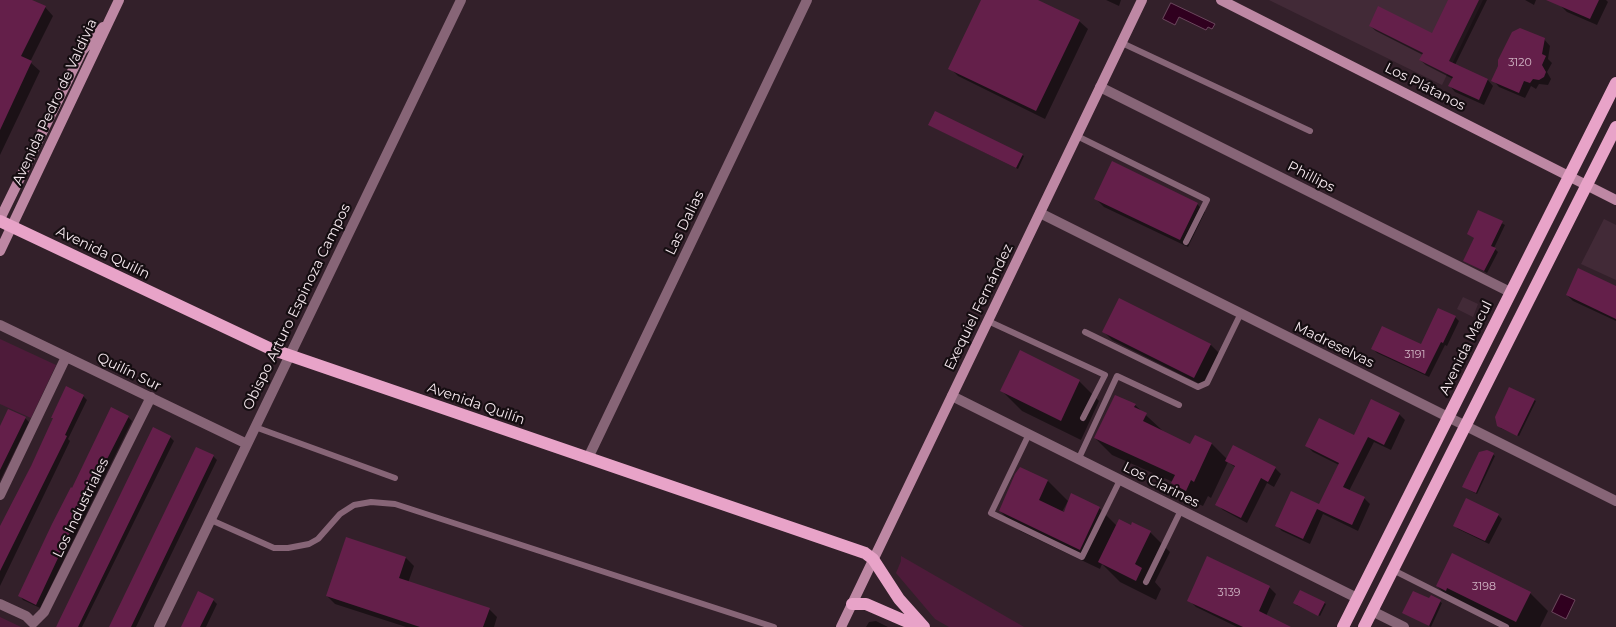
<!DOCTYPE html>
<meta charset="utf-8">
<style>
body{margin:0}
canvas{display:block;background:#33202a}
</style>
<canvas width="1616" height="627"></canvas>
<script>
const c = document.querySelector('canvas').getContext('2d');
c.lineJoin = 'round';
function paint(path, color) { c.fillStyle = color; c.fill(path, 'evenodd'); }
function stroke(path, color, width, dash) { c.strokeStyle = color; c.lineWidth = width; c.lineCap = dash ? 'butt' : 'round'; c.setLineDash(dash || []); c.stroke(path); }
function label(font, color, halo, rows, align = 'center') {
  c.font = font + ' Montserrat,sans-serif'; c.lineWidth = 4.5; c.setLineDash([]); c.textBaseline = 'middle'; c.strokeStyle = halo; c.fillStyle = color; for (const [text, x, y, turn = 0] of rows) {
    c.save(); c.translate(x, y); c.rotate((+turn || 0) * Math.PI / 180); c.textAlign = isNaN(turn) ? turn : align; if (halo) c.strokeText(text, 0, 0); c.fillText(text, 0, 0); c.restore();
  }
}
paint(new Path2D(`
 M1269,0h214l-41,85z
 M1604,219l12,6v55l-35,-16z
 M1463,297l15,7 -5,13 -16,-8z`), '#422a37');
paint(new Path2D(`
 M0,339l56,26 -25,53 -31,-14z
 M901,556l123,71h-75l-14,-8 -39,-46 5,-12z
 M0,617l21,10h-21z`), '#4e1b3a');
const water = new Path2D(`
 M1171,3l44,21 -3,5 -4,-2 -2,3 -27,-13 -4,8 -12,-6z
 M1561,594l14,6 -9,19 -14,-7z`);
paint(water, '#30001f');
stroke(water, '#6b465d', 1);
paint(new Path2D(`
 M0,0h30l15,7 8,9 -23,46 10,9 -40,84z
 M983,0h53l43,21 9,8 -43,90 -87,-43 -8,-8z
 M1106,0h15l-2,6z
 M1450,0h37l-32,65 33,15 5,6 -9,19 -29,-13 -5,-6 3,-7 -27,-14 -6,-5 3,-5 -47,-24 -6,-5 63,8z
 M1525,0h11l-2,5z
 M1549,0h57l2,2 -11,23 -30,-13 -7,-7z
 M1544,39l6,7 -2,13 4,4 -5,9 4,7 -3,6 -9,-1 -3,5 -5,-3 -6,12 -26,-11 -6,-7z
 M929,125l93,30 2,1 -6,13z
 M1095,198l102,6 8,8 -17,35 -84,-40z
 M1479,211l26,14 -11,23 4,4 -11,21 -23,-13 11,-22 -7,-4z
 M1616,287v34l-43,-20 -6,-6z
 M1455,317l4,4 -12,25 -2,-1 -16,32 -52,-24 -4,-4 49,-3z
 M1104,332l107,13 8,8 -17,32 -90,-45z
 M1079,381l20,20 -18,39 -59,-29 -20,-20z
 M83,396l4,4 -19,39 2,2 -70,145v-56l54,-111z
 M1534,400l2,1 -17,35 -19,-8z
 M1372,401l27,13 6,6 -14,30 -17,-8 -25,49 15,7 6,6 -12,27 -35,-17 -13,30 -28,-13 -6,-6 44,-20 19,-40 -26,-13 -6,-6 47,-9z
 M1135,405l28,26 28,15 4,-10 17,8 15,15 48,9 6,6 -7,13 -7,-4 -20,40 -24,-13 -6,-6 19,-36 -8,-6 -17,36 -3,-2 -5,10 -14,-6 -16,-18 -61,-27 -17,-17z
 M128,417l4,4 -92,187 -17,-8 -3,-4 53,-107z
 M25,418l4,4 -29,59v-53z
 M170,437l4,4 -92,186h-26z
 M1487,451l8,5 -18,38 -12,-6z
 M213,456l4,4 -81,167h-25z
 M1048,481l20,20 -6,11 37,-4 18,18h14l19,6 20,20 -15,30 6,7 -5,11 -36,-18 -18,-18 -2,5 -80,-38 -20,-20z
 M1498,515l4,4 -13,25 -31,-15 -4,-4z
 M346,538l60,20 8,8 -6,17 81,26 8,8 -3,10h-88l-71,-23 -8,-8z
 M1208,557l62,31 6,6 -10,22 23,11h-52l-41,-20 -7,-7z
 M1437,586l93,7 18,18 -8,16h-30l-44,-22 -11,-1z
 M1432,597l10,6 -11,24 -27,-14 26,-13z
 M213,600l4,4 -11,23h-24z
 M1324,603l2,1 -6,12 -24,-11z
 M876,621l12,6h-22l3,-5z`), '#0007');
paint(new Path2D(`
 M0,0h32l14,6 -25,50 11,5 -32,69z
 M981,0h57l42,20 -44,91 -88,-42z
 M1448,0h31l-30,61 39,18 -9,21 -31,-14 5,-9 -34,-17 4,-7 -54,-27 9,-20 54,27z
 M1546,0h53l-9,19z
 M1520,28l25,10 -3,16 4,2 -4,9 4,7 -2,5 -5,3 -6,-1 -3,4 -6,-2 -5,12 -28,-12 7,-15v-6l14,-28z
 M935,111l88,43 -7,14 -88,-43z
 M1112,161l86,42 -18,37 -86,-41z
 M1478,210l25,11 -12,25 5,2 -12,23 -21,-10 11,-23 -7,-4z
 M1578,268l38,18v33l-50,-24z
 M1119,298l92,46 -17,34 -92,-46z
 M1438,308l18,8 -13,27 -2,-1 -16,32 -54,-25 11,-23 39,18z
 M1020,350l60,30 -19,41 -61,-30z
 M66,386l18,9 -19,40 2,1 -67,135v-45l31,-60 22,-48h-2z
 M1509,387l26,12 -18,37 -20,-10 -2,-9z
 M1115,395l21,9 -2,3 13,6 -4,8 47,23 5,-9 17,8 -18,39 -3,-2 -5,11 -15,-8 4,-8 -81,-37z
 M1371,399l29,14 -16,32 -16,-8 -25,50 22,10 -13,28 -35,-16 -14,30 -28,-13 16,-35 28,13 20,-41 -34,-17 14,-28 35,17z
 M111,407l18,9 -56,110 -37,79 -18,-9 34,-72 19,-37 1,1z
 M8,409l18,8 -26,53v-44z
 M153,427l18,9 -35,72 -58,119h-22z
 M1233,445l43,22 -8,15 -7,-4 -20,40 -26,-13 20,-39 -10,-5z
 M196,447l18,8 -15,31 -68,141h-22z
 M1487,450l7,3 -18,40 -14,-6 17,-35z
 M1020,467l28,13 -9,20 25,12 7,-19 29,14 -20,43 -81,-39 16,-37z
 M1466,498l33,16 -14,27 -32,-15z
 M1119,519l12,6 1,-3 19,9 -16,33 7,4 -6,13 -38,-19z
 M346,537l60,20 -7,21 91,30 -7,19h-63l-94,-31z
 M1452,553l79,39 -15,30 -69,-34 -1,3 -10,-5z
 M1207,556l63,30 -11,25 32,16h-48l-56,-26z
 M1300,590l25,12 -7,14 -25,-13z
 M198,591l16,8 -14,28h-19z
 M1413,591l16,7 2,-3 10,5 -12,26 -27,-13z`), '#641f4a');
stroke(new Path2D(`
 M1122,43l188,88
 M1077,136l130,64 -21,42
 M988,321l117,54 -22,43
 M1085,332l113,55 9,-4 34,-70
 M255,427l140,51
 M1029,434l-38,79 91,44 38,-77
 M1079,458l38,-82 62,29
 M211,520l63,28h14l21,-4 9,-5 22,-25 14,-9 17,-3 24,2 379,123
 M1393,570l113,57
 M1146,582l35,-72`), '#876577', 6);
stroke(new Path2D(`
 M1100,87l410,205
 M1040,213l576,288
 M0,325l247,119
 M952,396l405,202
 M588,458l219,-458
 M0,495l66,-138
 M0,604l26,12 7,7
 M1372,611l32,16
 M33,623l11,-11 107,-215
 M159,627l302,-627`), '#876577', 10);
stroke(new Path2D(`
 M1221,0l395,200
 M0,219l82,-168 21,-24
 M0,251l119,-251
 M841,627l301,-627`), '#be88a4', 10);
stroke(new Path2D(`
 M0,221l271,128 594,204 8,6 26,40 25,28
 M852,604h14l53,23
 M1343,627l273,-544
 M1364,627l252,-500`), '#e8a3c8', 12);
label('11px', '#d1b6c5', null, [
 ["3120",1520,63],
 ["3191",1415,355],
 ["3198",1484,587],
 ["3139",1229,593]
]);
label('14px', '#f5e8ee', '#150d11', [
 ["Los Plátanos",1425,87,27],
 ["Avenida Pedro de Valdivia",55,102,-65],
 ["Phillips",1311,177,27],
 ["Las Dalias",685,223,-64],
 ["Avenida Quilín",103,253,26],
 ["Obispo Arturo Espinoza Campos",297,307,-64],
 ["Exequiel Fernández",979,307,-64],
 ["Madreselvas",1334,345,26],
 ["Avenida Macul",1466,348,-64],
 ["Quilín Sur",129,372,26],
 ["Avenida Quilín",476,404,19],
 ["Los Clarines",1161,485,27],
 ["Los Industriales",81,508,-64]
]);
</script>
